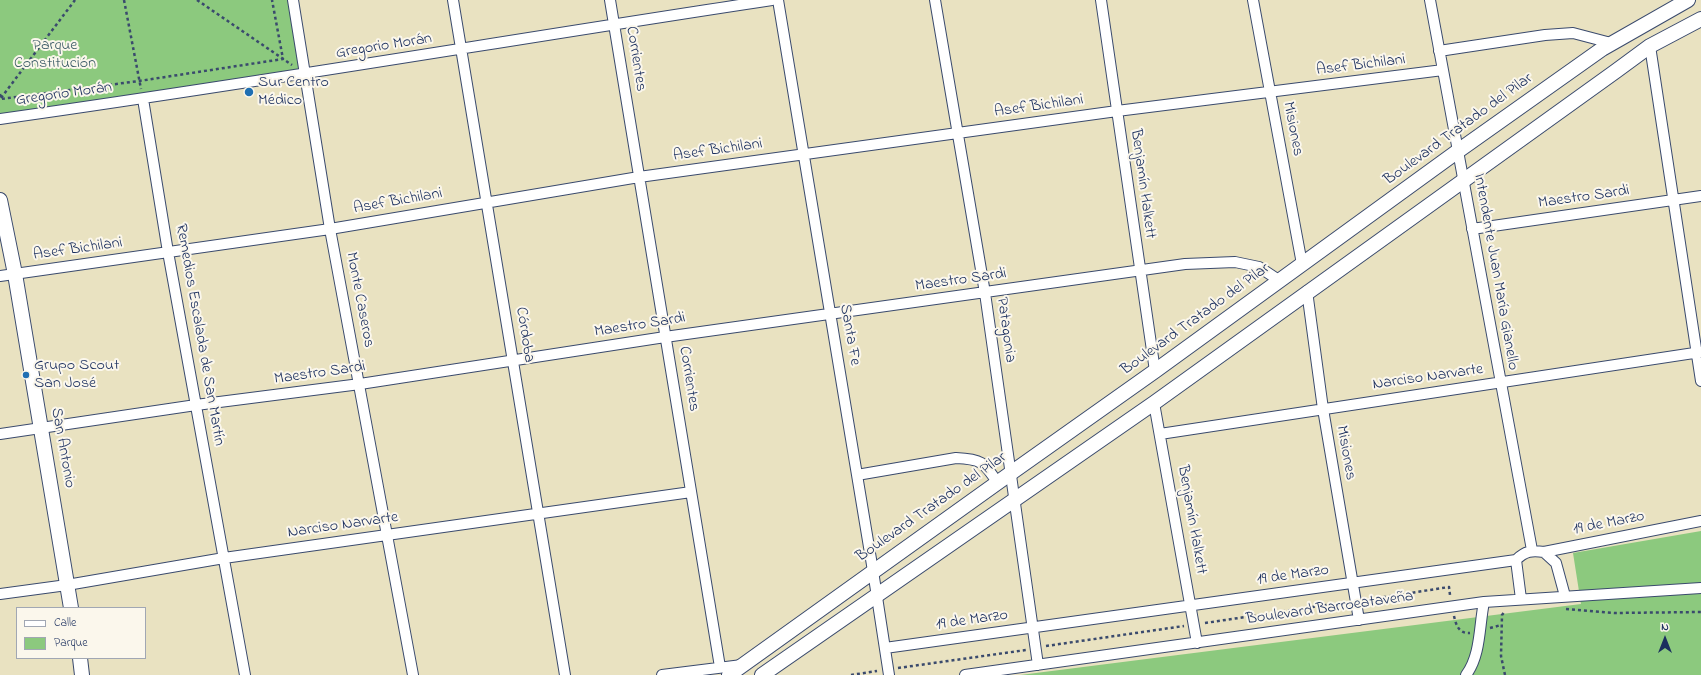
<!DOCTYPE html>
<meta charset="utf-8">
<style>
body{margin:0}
#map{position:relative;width:1701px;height:675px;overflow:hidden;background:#e9e2c1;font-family:"Indie Flower",sans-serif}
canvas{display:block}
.legend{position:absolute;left:16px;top:607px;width:130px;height:52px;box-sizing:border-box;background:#fbf7ec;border:1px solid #a1a7b3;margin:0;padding:5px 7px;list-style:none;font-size:12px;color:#1b2f5e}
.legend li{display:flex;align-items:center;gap:8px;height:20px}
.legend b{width:20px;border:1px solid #a1a7b3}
.north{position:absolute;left:1645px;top:619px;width:40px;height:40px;-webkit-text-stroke:3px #fbf7ec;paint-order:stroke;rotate:0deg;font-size:11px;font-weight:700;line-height:16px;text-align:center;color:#1b2f5e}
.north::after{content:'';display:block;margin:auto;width:14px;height:18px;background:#1b2f5e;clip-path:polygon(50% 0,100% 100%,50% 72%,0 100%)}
</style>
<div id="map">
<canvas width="1701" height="675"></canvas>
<ul class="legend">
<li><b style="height:5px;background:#fff"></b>Calle</li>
<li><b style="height:11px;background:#8cc97e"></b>Parque</li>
</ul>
<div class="north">N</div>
</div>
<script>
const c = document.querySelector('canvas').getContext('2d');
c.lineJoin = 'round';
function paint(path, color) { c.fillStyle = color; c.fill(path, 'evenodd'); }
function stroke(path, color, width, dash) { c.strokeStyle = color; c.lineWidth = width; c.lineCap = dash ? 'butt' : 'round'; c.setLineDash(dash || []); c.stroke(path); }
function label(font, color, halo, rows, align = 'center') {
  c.font = font + ' "Indie Flower",sans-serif'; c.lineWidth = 4; c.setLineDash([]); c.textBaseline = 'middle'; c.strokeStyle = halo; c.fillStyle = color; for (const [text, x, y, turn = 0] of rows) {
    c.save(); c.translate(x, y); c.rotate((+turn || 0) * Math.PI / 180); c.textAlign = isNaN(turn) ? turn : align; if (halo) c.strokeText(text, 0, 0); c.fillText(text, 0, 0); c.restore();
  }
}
paint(new Path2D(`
 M0,0h292l13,74 -305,45z
 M1701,531v144h-681l561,-71 -8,-51z`), '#8cc97e');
const street = new Path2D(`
 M293,0l37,229 83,446
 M453,0l112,675
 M610,0l110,667
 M778,0l95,571 16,104
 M935,0l50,293 53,372
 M1101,0l54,371
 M1253,0l49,264
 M1430,0l102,550
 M1650,46l51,335
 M1439,51l106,-16 28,-2 38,10
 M143,99l25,153 77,423
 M0,119c258,-36 514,-80 772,-119
 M1472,229l229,-33
 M0,276l330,-47 309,-52 478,-66 326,-41
 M1307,291l16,118 36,211
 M1154,403l43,240
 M0,434l196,-29 164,-21 305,-47 520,-73 50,-2 24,5 21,14
 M1160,434l541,-82
 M857,475l99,-17c25,1 28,4 41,24
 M1544,552l12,11 9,33
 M1516,560l5,39
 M0,594l67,-9 157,-27 467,-66
 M885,648l631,-88c9,-9 16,-10 28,-8l157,-31
 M662,675l80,-10
 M965,675l519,-73 217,-14
 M1466,675c15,-20 13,-49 18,-73`);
const secondary = new Path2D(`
 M0,200l15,74 56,334
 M80,658l2,17
 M729,675l282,-202 144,-102 303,-220 144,-102 86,-49
 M762,675l392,-272 462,-332 34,-25 51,-27`);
stroke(street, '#3a4a6d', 12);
stroke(secondary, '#3a4a6d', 16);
stroke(new Path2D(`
 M124,0l17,89
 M197,0l95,65
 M0,94l1,5 138,-18 144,-22 -11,-59
 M1,98l74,-98
 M1365,600l84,-13 1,8
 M1566,609l48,4 87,-1
 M1454,616c2,9 5,18 16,17
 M1205,623l141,-21
 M1490,628l11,-3
 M1046,646l138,-20
 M898,668l128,-18
 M851,675l26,-4
 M1505,675l-4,-19 1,-41 3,-4`), '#3a4a6d', 2.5, [3, 3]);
stroke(street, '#fff', 10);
stroke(secondary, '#fff', 14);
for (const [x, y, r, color] of [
 [249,92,5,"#1f6fb2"],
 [26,375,4,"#1f6fb2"]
]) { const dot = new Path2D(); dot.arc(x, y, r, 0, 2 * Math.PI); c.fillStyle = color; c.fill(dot); stroke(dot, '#fbf7ec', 1.5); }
label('16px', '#3d5d68', '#fbf7ec', [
 ["Parque",55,46],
 ["Constitución",55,64]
]);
label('16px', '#1b2f5e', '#fbf7ec', [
 ["Gregorio Morán",384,47,-9],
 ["Corrientes",635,59,81],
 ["Asef Bichilani",1361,66,-7],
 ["Gregorio Morán",64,95,-8],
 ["Asef Bichilani",1039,107,-8],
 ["Misiones",1292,129,79],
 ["Boulevard Tratado del Pilar",1459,130,-36],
 ["Asef Bichilani",718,151,-8],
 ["Benjamín Halkett",1142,184,82],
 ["Maestro Sardi",1584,198,-8],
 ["Asef Bichilani",398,202,-10],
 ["Asef Bichilani",78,250,-8],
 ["Intendente Juan María Gianello",1495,272,80],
 ["Maestro Sardi",961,281,-8],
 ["Monte Caseros",359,300,79],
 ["Boulevard Tratado del Pilar",1196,320,-36],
 ["Maestro Sardi",640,326,-9],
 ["Patagonia",1005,330,82],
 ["Remedios Escalada de San Martín",199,335,80],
 ["Córdoba",524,335,81],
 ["Santa Fe",849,335,80],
 ["Maestro Sardi",320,374,-8],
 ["Narciso Narvarte",1428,378,-8],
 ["Corrientes",688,379,81],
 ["San Antonio",62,448,80],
 ["Misiones",1345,453,80],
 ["Boulevard Tratado del Pilar",932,508,-35],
 ["Benjamín Halkett",1191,520,80],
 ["19 de Marzo",1609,524,-11],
 ["Narciso Narvarte",343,526,-8],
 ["19 de Marzo",1293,576,-8],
 ["Boulevard Barroeataveña",1330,609,-8],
 ["19 de Marzo",972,621,-8]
]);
label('16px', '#1b2f5e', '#fbf7ec', [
 ["Sur Centro",258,83],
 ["Médico",258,101],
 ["Grupo Scout",34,366],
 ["San José",34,384]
], 'left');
</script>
